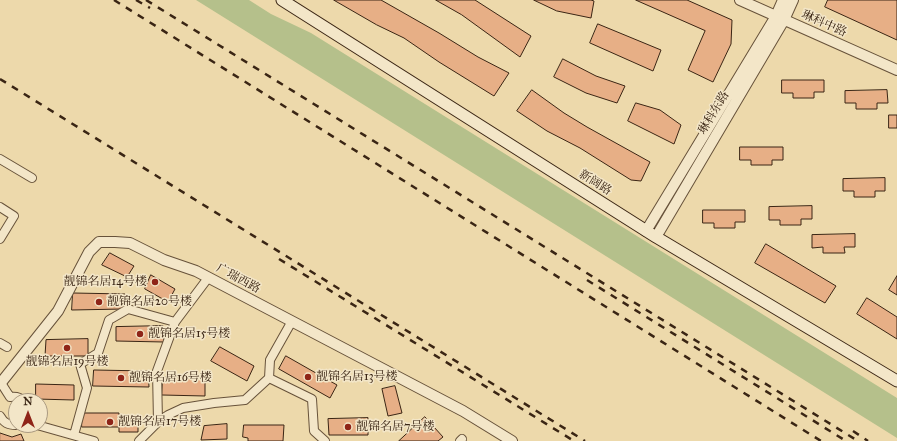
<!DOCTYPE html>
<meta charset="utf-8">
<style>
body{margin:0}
#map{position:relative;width:897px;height:441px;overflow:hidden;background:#edd9ab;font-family:"IM FELL Great Primer",serif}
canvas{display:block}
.north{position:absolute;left:8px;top:393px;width:40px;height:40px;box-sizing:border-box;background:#f3e6c8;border:1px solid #a99980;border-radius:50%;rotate:0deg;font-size:11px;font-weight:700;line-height:16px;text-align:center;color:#3a2514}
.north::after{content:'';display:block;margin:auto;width:14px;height:18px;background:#8f2418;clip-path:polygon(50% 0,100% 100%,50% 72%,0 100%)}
</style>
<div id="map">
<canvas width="897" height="441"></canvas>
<div class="north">N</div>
</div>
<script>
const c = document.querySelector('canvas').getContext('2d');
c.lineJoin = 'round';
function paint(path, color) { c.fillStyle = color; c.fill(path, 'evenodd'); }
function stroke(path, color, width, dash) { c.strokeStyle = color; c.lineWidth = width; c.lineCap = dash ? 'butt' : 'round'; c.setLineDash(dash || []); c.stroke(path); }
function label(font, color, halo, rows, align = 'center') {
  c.font = font + ' "IM FELL Great Primer","Noto Serif SC",serif'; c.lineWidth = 3; c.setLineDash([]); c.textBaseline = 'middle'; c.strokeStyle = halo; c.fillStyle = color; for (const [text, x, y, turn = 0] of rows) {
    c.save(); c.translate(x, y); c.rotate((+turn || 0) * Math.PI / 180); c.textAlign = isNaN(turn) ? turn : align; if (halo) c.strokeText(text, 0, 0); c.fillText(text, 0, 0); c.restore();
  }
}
paint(new Path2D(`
 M196,0h53l22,14 40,19 586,365v40z`), '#b5c08b');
const building = new Path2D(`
 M334,0h47l58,33 39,24 31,16 -15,23 -55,-34 -35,-24 -27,-13z
 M436,0h39l56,36 -11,21 -58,-42z
 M534,0h57l3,1 -3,17 -34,-7z
 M636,0h51l45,20 -1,24 -18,38 -25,-12 17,-39z
 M828,0h69v40l-72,-33z
 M598,24l63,26 -8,21 -63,-28z
 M563,59l33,17 29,10 -8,17 -31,-10 -32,-16z
 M782,80h42v12h-10v6h-21v-5h-11z
 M532,90l32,23 23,14 63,35 -9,19 -10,-1 -51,-32 -33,-17 -30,-20z
 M887,90l1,13h-11v6h-21v-6h-11v-12z
 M636,103l24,7 21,15 -7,19 -46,-23z
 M889,115h8v13h-8z
 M740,147h43v13h-11v5h-21v-5h-11z
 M885,178v13h-10v6h-21v-6h-11v-12z
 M812,206v13h-11v6h-21v-5h-11v-13z
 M703,210h42v12h-10v6h-21v-5h-11z
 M855,234v13h-11l1,6h-22v-6l-11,1v-13z
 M766,244l70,42 -11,17 -70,-40z
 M110,253l24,13 -7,11 -25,-12z
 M151,275l24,14 -7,13 -23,-13z
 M897,276v19l-8,-5z
 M73,293l52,1 -1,15 -52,1z
 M867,298l30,19v22l-40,-25z
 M163,326l1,16 -48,-1v-14z
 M88,339v17h-43l1,-16z
 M220,347l34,19 -7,15 -36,-20z
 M286,356l51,29 -7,13 -51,-29z
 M94,370l54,1 1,16 -56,-1z
 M163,377h42v19l-43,-1z
 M36,384l38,1v15l-38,-1z
 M395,386l7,27 -14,3 -6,-27z
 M82,413h37v5h19v14h-19v-5h-37z
 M425,417l18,20 -5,4h-39z
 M368,418v17h-39l-1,-16z
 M227,424v15l-26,1 3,-14z
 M244,425h40l-1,16h-35v-3l-5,-1z
 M0,433l12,4 9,-3 3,7h-24z`);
paint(building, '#e7af86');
stroke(building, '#3a2514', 1);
const minor = new Path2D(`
 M0,159l32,19
 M0,207l14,9 -14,23
 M0,343l7,4
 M269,378l43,21 2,32 11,10
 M1,383l9,14c6,-1 10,0 14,4
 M0,416c4,7 8,9 16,9
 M158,422l-1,-51 18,-49
 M37,425l57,16
 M74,435l13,-47 -7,-24 18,-11 11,-33 19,-11 47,13 33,-44
 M139,441l19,-19 10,-7 15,-7 31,-5 31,-3 24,-22 1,-18 22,-39
 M460,441l2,-2`);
const tertiary = new Path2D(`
 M740,0l157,70
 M646,231l130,-215 7,-16
 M656,237l128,-217 9,-20
 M0,384l58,-73 31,-59 10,-10h16l15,1 34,17 32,11 267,140 49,30`);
const secondary = new Path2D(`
 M282,0l374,237 241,144`);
stroke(minor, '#67523a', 10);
stroke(tertiary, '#67523a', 12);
stroke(secondary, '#3a2514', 13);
stroke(minor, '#f3e6c8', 8);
stroke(tertiary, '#f3e6c8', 10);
stroke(secondary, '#f3e6c8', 11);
stroke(new Path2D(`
 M114,0l707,441
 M136,0l14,8
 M146,0l712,441
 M0,79l585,362
 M279,259l295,182
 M587,280l259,161
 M853,431l15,10`), '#3a2514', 2.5, [7, 7]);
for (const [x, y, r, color] of [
 [155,282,4,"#8f2418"],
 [99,302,4,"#8f2418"],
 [140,334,4,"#8f2418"],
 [67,348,4,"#8f2418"],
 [308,377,4,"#8f2418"],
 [121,378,4,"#8f2418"],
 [110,422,4,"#8f2418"],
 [348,427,4,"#8f2418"]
]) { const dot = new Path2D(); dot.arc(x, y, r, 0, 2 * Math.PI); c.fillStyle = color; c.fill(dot); stroke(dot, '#f3e6c8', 1.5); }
label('12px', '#3a2514', '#f3e6c8', [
 ["琳科中路",824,24,24],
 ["琳科东路",714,113,-59],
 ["新阔路",595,183,32],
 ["广瑞西路",238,279,28]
]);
label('12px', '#3a2514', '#f3e6c8', [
 ["靓锦名居14号楼",147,282,"right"],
 ["靓锦名居20号楼",107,302],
 ["靓锦名居15号楼",148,334],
 ["靓锦名居19号楼",67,362,"center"],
 ["靓锦名居13号楼",316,377],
 ["靓锦名居16号楼",129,378],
 ["靓锦名居17号楼",118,422],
 ["靓锦名居7号楼",356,427]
], 'left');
</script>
